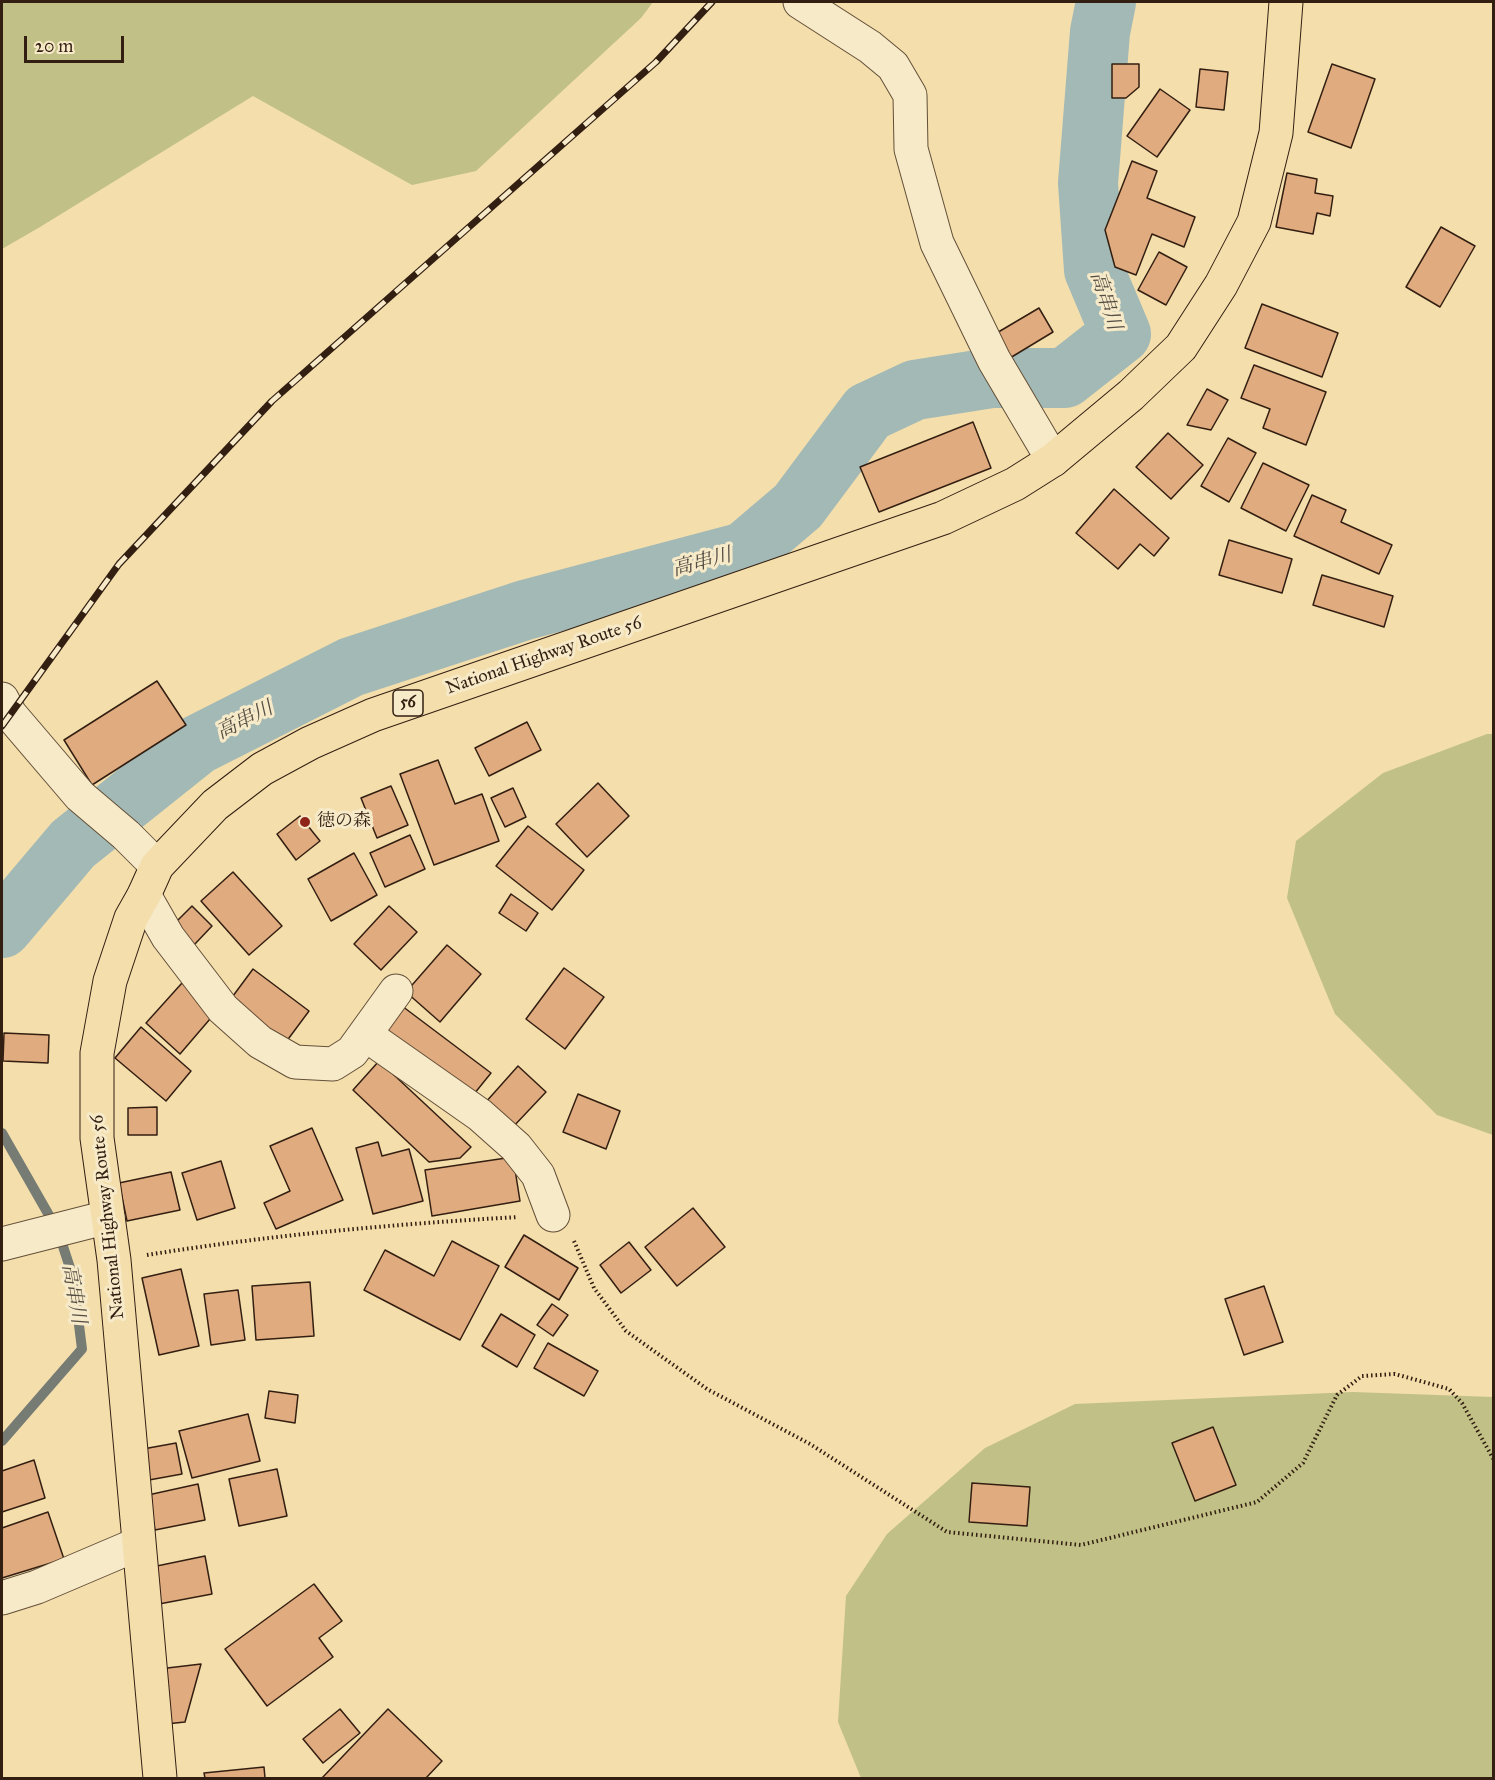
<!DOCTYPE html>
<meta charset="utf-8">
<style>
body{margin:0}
#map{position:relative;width:1495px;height:1780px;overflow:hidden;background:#f3deac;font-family:"IM FELL Great Primer",serif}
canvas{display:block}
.frame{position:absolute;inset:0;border:3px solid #331f12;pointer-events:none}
.scale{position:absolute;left:24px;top:36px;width:100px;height:27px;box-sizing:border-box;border:3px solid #331f12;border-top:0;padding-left:8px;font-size:18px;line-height:21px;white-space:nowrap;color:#331f12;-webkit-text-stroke:4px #f7eac9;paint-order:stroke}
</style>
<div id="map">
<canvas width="1495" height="1780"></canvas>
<div class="frame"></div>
<div class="scale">20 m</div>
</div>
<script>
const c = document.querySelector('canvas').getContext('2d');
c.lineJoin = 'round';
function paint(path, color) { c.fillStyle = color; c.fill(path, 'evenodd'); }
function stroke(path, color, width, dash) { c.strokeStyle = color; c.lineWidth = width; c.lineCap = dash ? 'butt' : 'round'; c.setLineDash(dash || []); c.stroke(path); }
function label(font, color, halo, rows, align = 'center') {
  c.font = font + ' "IM FELL Great Primer","Noto Serif JP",serif'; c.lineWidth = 6; c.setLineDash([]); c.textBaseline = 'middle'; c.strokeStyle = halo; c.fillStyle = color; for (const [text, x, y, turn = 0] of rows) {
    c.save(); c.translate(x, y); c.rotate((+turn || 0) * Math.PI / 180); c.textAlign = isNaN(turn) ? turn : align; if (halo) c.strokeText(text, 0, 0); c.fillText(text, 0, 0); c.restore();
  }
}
paint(new Path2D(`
 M2,2h651l-12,16 -165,153 -64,14 -159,-89 -213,131 -38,22z
 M1487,734h7l-1,401 -56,-20 -102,-101 -48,-116 9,-57 87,-68z
 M1353,1392l140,5v381h-632l-23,-56 8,-126 41,-62 98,-86 90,-44z`), '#c1c086');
stroke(new Path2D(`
 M2,1133l56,98 15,46 9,72 -80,92`), '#767b74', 10);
stroke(new Path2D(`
 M2,928l71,-84 124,-99 154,-78 174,-57 219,-58 54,-46 70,-94 47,-22 76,-12h74l56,-44 -27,-64 -6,-87 12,-151 6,-30`), '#a2b9b6', 60);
const building = new Path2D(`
 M1112,64h27v23l-13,11h-14z
 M1332,64l43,15 -24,69 -43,-16z
 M1200,69l28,3 -4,38 -28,-3z
 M1160,89l30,21 -33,47 -30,-21z
 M1132,161l25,10 -10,27 48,19 -11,30 -32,-13 -16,41 -21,-8 -10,-37z
 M1287,173l30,6 -2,14 18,3 -3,20 -13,-3 -4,21 -37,-7z
 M1441,227l34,19 -35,61 -34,-20z
 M1159,252l28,15 -21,38 -28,-15z
 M1262,304l76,29 -16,44 -77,-29z
 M1039,308l14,24 -43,26 -15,-24z
 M1254,365l72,27 -20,53 -43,-17 7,-19 -29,-11z
 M1207,389l21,11 -17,30 -24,-5z
 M973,422l18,46 -112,44 -19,-45z
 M1168,433l35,32 -32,34 -35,-32z
 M1228,438l28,15 -27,49 -28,-16z
 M1263,463l46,22 -23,46 -45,-23z
 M1114,489l55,49 -15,18 -14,-12 -22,25 -42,-36z
 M1312,495l34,15 -5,12 51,23 -13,29 -85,-38z
 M1229,540l63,19 -10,34 -63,-18z
 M1322,575l71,21 -9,31 -71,-22z
 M157,681l29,44 -94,60 -28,-45z
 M527,722l14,28 -52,26 -14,-28z
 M438,760l17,44 27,-10 17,47 -65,24 -34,-91z
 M598,783l31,33 -42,41 -31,-33z
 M391,786l17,39 -31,13 -16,-40z
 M513,788l13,29 -21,10 -14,-29z
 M300,816l20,25 -24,19 -19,-26z
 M528,826l56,44 -32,40 -56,-44z
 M410,835l15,34 -40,18 -15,-34z
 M354,853l23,42 -46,26 -23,-42z
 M233,872l49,54 -33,29 -48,-54z
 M511,894l27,19 -12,18 -27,-18z
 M192,906l20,20 -18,19 -21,-20z
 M389,906l28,26 -36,38 -27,-26z
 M447,945l34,29 -41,48 -34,-30z
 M564,968l40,29 -39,52 -39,-30z
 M253,969l56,42 -23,31 -56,-42z
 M182,983l34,29 -36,42 -34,-31z
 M398,1003l93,70 -21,26 -92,-70z
 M141,1027l50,44 -25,30 -51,-43z
 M4,1033l45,2 -1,28 -45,-2z
 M379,1061l92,86 -11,11 -31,4 -76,-72z
 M518,1066l28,26 -34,36 -27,-25z
 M578,1094l42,17 -14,38 -43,-17z
 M157,1107v28h-29v-27z
 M312,1128l31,72 -67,29 -12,-26 26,-12 -20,-45z
 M378,1142l4,14 27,-7 14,52 -50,13 -17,-66z
 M513,1157l7,44 -88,15 -7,-46z
 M221,1161l14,47 -38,12 -15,-47z
 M171,1172l9,38 -53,11 -8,-38z
 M693,1208l32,39 -48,39 -32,-39z
 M524,1235l54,33 -19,32 -54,-33z
 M452,1241l47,25 -39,74 -96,-50 21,-40 49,26z
 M629,1242l22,28 -30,23 -21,-28z
 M181,1269l18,77 -40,9 -17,-77z
 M310,1282l4,54 -58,4 -4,-54z
 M1264,1286l19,56 -39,13 -19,-56z
 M238,1290l7,50 -34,5 -7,-51z
 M552,1304l16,11 -15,21 -16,-11z
 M501,1314l34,21 -18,32 -35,-21z
 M548,1343l50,28 -14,25 -50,-28z
 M269,1391l29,4 -3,28 -30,-5z
 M248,1414l12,47 -68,17 -13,-47z
 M1213,1427l23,58 -41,16 -23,-58z
 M176,1443l6,31 -33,6 -6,-31z
 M34,1460l11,38 -43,14v-41z
 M277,1469l10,47 -48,10 -10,-47z
 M972,1483l58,4 -3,39 -58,-4z
 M198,1484l7,36 -50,10 -7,-35z
 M48,1512l16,47 -62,19v-50z
 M205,1556l7,38 -53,10 -7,-37z
 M314,1584l28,37 -23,17 14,19 -66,49 -42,-57z
 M201,1664l-16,58 -19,2 -7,-55z
 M340,1709l20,24 -37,30 -20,-24z
 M388,1709l54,52 -16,17h-104z
 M264,1767l1,11h-60l-1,-5z`);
paint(building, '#e0ab7e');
stroke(building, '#331f12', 1.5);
const minor = new Path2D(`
 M800,2l70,45 23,19 17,29 1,54 26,94 57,117 59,100
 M2,699l8,15 70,82 46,39 31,31
 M144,895l24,42 55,72 37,33 35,20 38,2 19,-12 44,-61
 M366,1035l114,80 36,32 22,28 15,40
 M2,1244l106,-27
 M2,1598l35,-11 101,-43`);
const highway = new Path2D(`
 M160,1778l-46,-518 -17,-122v-85l13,-72 21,-63 13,-23 13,-29 58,-61 47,-36 48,-26 63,-28 570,-197 72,-34 38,-24 78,-65 50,-48 40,-62 33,-63 22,-89 10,-131`);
stroke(minor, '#634f38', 35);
stroke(highway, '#331f12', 35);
stroke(new Path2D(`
 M574,1241l20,47 32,43 81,58 103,55 137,88 134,13 176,-43 46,-39 34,-68 25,-19 33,-2 54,15 13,14 32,57
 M147,1255c123,-20 247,-31 371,-38`), '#331f12', 4, [1.5, 3]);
stroke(minor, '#f7eac9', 33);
stroke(highway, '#f3deac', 33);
const rail = new Path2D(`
 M2,726l117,-162 153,-163 384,-339 56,-60`);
stroke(rail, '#331f12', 7);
stroke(rail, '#f7eac9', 4.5, [14]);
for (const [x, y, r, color] of [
 [305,822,6,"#8f2418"]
]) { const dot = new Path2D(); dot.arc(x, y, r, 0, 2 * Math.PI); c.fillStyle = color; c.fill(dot); stroke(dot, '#f7eac9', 2); }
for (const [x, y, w] of [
 [408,703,30]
]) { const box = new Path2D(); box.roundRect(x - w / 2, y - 13, w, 26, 4.5); c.fillStyle = '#f7eac9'; c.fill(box); stroke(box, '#331f12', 1.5); }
label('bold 16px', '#331f12', null, [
 ["56",408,703]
]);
label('18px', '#331f12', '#f7eac9', [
 ["National Highway Route 56",544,656,-19],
 ["National Highway Route 56",108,1217,-96]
]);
label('18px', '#331f12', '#f7eac9', [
 ["徳の森",317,822]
], 'left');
label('italic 20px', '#544d43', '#f7eac9', [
 ["高串川",1105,301,72],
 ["高串川",702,563,-15],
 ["高串川",245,721,-27],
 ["高串川",73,1294,80]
]);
</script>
